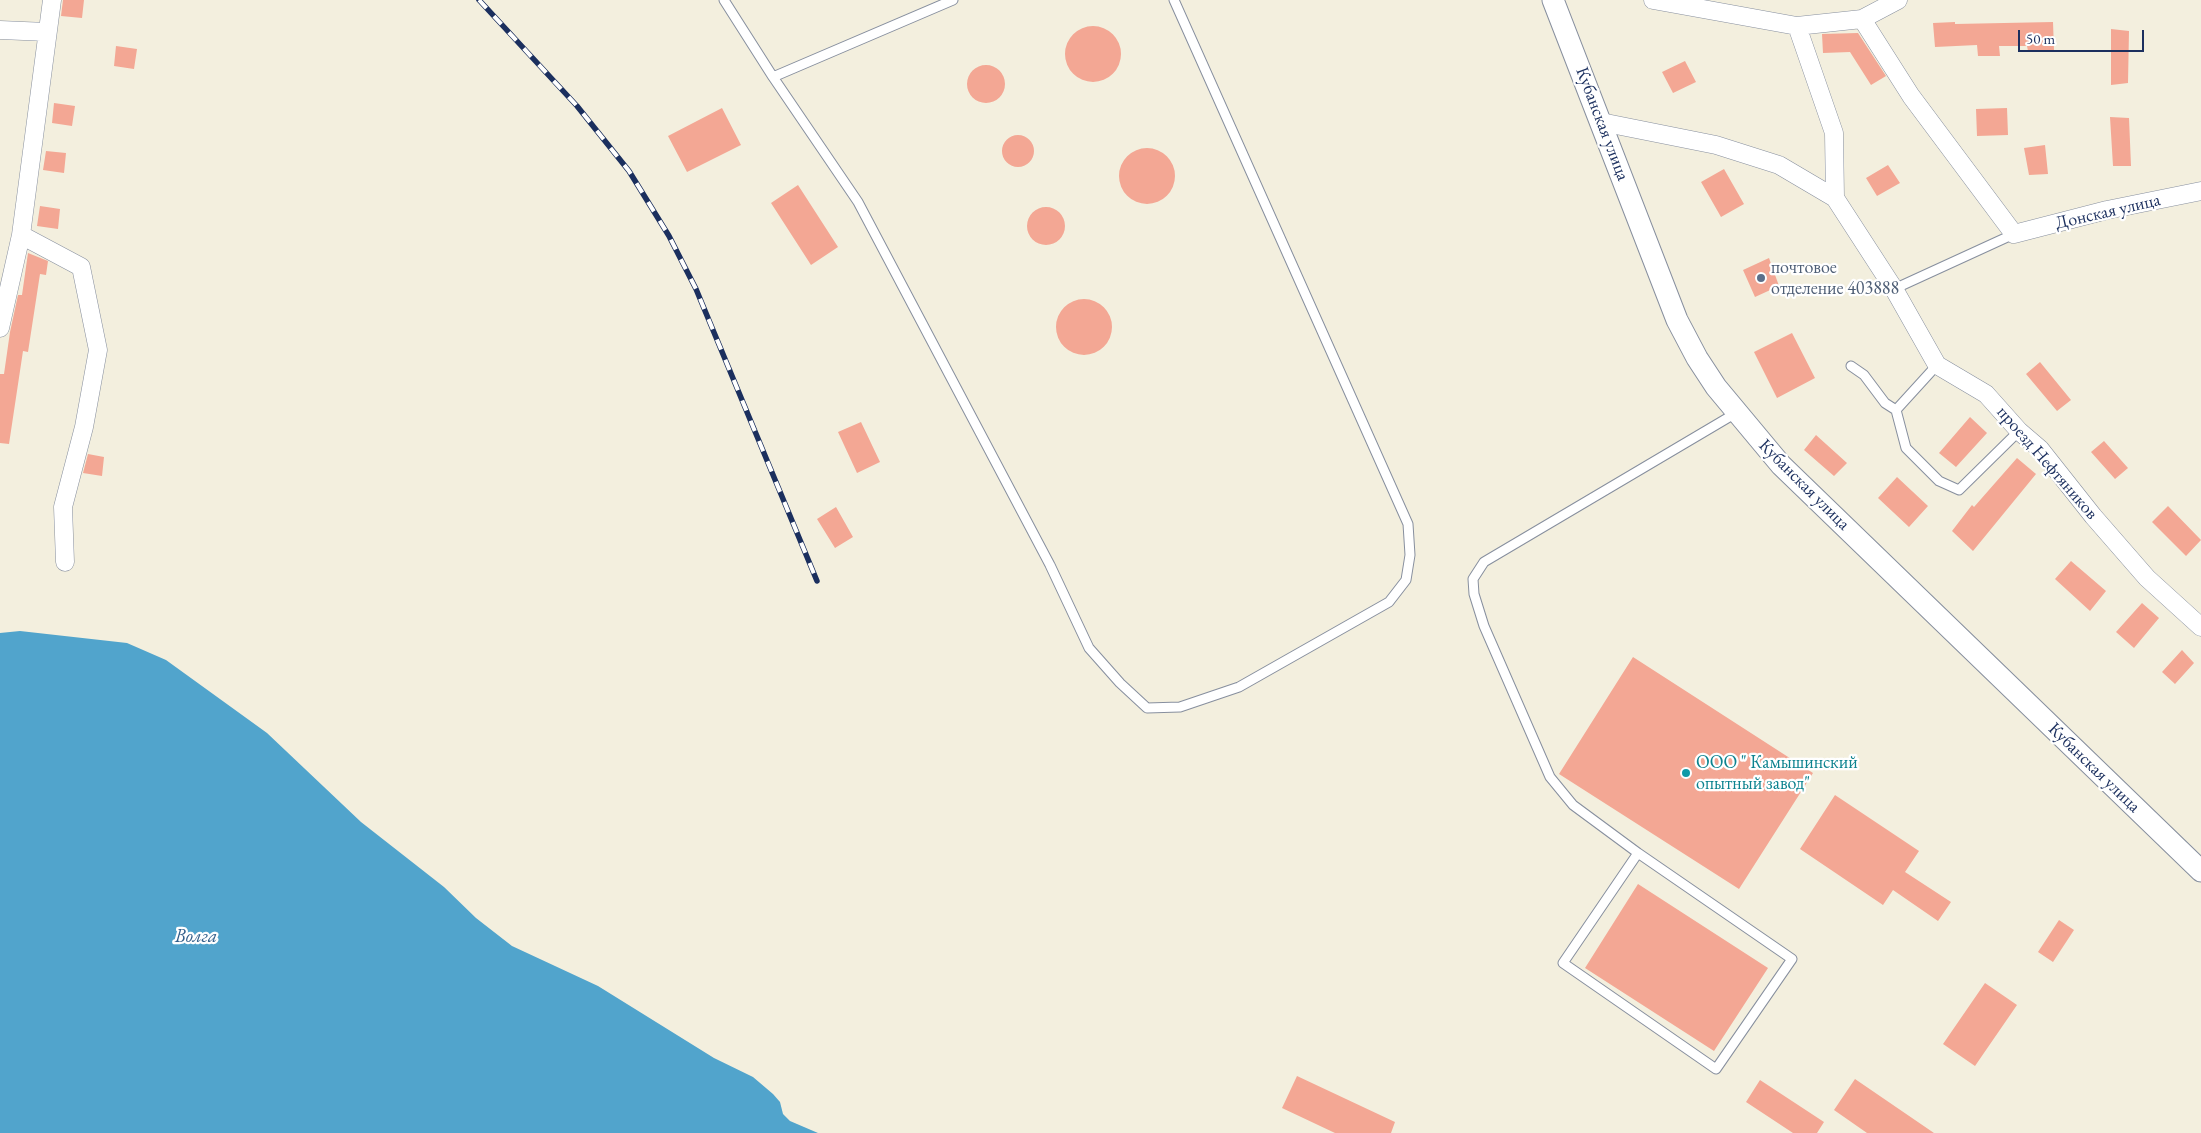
<!DOCTYPE html>
<meta charset="utf-8">
<style>
body{margin:0}
#map{position:relative;width:2201px;height:1133px;overflow:hidden;background:#f3efde;font-family:"EB Garamond",serif}
canvas{display:block}
.scale{position:absolute;left:2018px;top:30px;width:126px;height:22px;box-sizing:border-box;border:2px solid #1b2f5e;border-top:0;padding-left:6px;font-size:15px;line-height:18px;white-space:nowrap;color:#1b2f5e;-webkit-text-stroke:4px #fff;paint-order:stroke}
</style>
<div id="map">
<canvas width="2201" height="1133"></canvas>
<div class="scale">50 m</div>
</div>
<script>
const g = document.querySelector('canvas').getContext('2d');
g.lineJoin = 'round';
function fill(path, color) {
  g.fillStyle = color;
  g.fill(path, 'evenodd');
}
function poly(rows) {
  const path = new Path2D();
  for (const r of rows) {
    if (r.length === 3) {
      path.moveTo(r[0] + r[2], r[1]);
      path.arc(r[0], r[1], r[2], 0, 2 * Math.PI);
      continue;
    }
    path.moveTo(r[0], r[1]);
    for (let i = 2; i < r.length; i += 2) path.lineTo(r[i], r[i + 1]);
  }
  return path;
}
function stroke(path, color, width, dash) {
  g.strokeStyle = color;
  g.lineWidth = width;
  g.lineCap = dash ? 'butt' : 'round';
  g.setLineDash(dash || []);
  g.stroke(path);
}
function write(font, color, halo, rows, align = 'center') {
  g.font = font + ' "EB Garamond",serif';
  g.lineWidth = 4.5;
  g.setLineDash([]);
  g.textBaseline = 'middle';
  g.strokeStyle = halo;
  g.fillStyle = color;
  for (const [text, x, y, turn = 0] of rows) {
    g.save();
    g.translate(x, y);
    g.rotate((+turn || 0) * Math.PI / 180);
    g.textAlign = isNaN(turn) ? turn : align;
    if (halo) g.strokeText(text, 0, 0);
    g.fillText(text, 0, 0);
    g.restore();
  }
}
fill(poly([
 [20,631,127,643,166,660,267,733,361,822,444,887,476,918,512,946,598,986,714,1058,753,1077,773,1094,780,1102,783,1114,790,1121,818,1133,0,1133,0,633]
]), '#51a4cc');
fill(poly([
 [63,0,84,0,82,18,61,16],
 [1955,22,1955,24,2053,22,2054,50,2028,51,2027,46,1999,46,2000,56,1978,56,1977,45,1935,47,1933,23],
 [1093,54,28],
 [2111,29,2129,31,2128,83,2111,85],
 [1858,33,1886,76,1871,85,1850,52,1823,53,1822,34],
 [116,46,137,49,134,69,114,66],
 [1685,61,1696,82,1673,93,1662,72],
 [986,84,19],
 [54,103,75,106,72,126,52,123],
 [722,108,741,145,687,172,668,136],
 [2007,108,2008,135,1977,136,1976,109],
 [2110,117,2129,118,2131,166,2113,166],
 [1018,151,16],
 [2045,145,2048,174,2029,175,2024,148],
 [1147,176,28],
 [46,151,66,153,64,173,43,170],
 [1888,165,1900,183,1877,196,1866,178],
 [1724,169,1744,204,1721,217,1701,182],
 [798,185,838,247,811,265,771,203],
 [40,206,60,209,58,229,37,226],
 [1046,226,19],
 [28,253,48,261,46,275,40,274,28,352,23,351,9,444,0,443,0,374,4,374,10,332,18,295,22,295],
 [1769,258,1779,286,1755,297,1743,270],
 [1084,327,28],
 [1792,333,1815,378,1777,398,1754,352],
 [2040,362,2071,400,2057,411,2026,374],
 [1970,417,1987,433,1956,467,1939,453],
 [861,422,880,462,857,473,838,432],
 [1816,435,1847,463,1834,476,1804,450],
 [2104,441,2128,468,2115,479,2091,452],
 [88,454,104,457,102,476,83,473],
 [2017,458,2036,474,1973,551,1952,531,1972,505,1974,507],
 [1897,477,1928,506,1909,527,1878,498],
 [2168,506,2201,540,2186,556,2152,522],
 [836,507,853,537,835,548,817,519],
 [2071,561,2106,591,2090,611,2055,579],
 [2142,603,2159,618,2134,648,2116,632],
 [2182,650,2194,663,2175,684,2162,672],
 [1633,657,1813,773,1739,889,1559,774],
 [1835,795,1919,851,1905,872,1951,902,1938,921,1893,890,1883,905,1800,849],
 [1638,884,1768,968,1714,1051,1585,968],
 [2059,920,2074,930,2053,962,2038,952],
 [1985,983,2017,1005,1975,1066,1943,1044],
 [1297,1076,1395,1122,1391,1133,1335,1133,1282,1108],
 [1855,1079,1934,1133,1867,1133,1834,1110],
 [1760,1080,1824,1122,1817,1133,1793,1133,1746,1102]
]), '#f3a794');
const service = poly([
 [724,0,773,77,953,0],
 [773,77,858,202,1050,565,1089,648,1120,683,1147,708,1180,707,1239,687,1389,602,1406,580,1410,555,1408,524,1174,0],
 [1894,289,2014,234],
 [1851,366,1864,375,1885,403,1896,410,1906,448,1939,481,1959,490,2019,431],
 [1896,410,1937,365],
 [1638,853,1563,963,1716,1069,1792,959,1638,853,1573,805,1550,777,1484,626,1474,594,1473,579,1484,562,1736,413]
]);
const minor = poly([
 [1653,0,1797,26,1862,19,1898,0],
 [1862,19,1911,96,2014,234,2107,210,2201,191],
 [1797,26,1834,133,1835,198],
 [0,30,47,32],
 [1601,122,1716,145,1779,165,1835,198,1894,289,1937,365,1986,394,2019,431,2040,449,2093,516,2147,578,2201,627],
 [21,235,81,267,98,350,84,427,63,507,65,562],
 [0,328,21,235,52,0]
]);
const tertiary = poly([
 [1553,0,1677,320,1697,358,1716,387,1781,465,2201,871]
]);
stroke(service, '#878f9e', 11);
stroke(minor, '#878f9e', 19);
stroke(tertiary, '#878f9e', 23);
stroke(service, '#fff', 9);
stroke(minor, '#fff', 18);
stroke(tertiary, '#fff', 21);
const rail = poly([
 [479,0,577,106,629,171,669,236,696,289,817,581]
]);
stroke(rail, '#1b2f5e', 5.5);
stroke(rail, '#fff', 4, [11]);
for (const [x, y, r, color] of [
 [1761,278,5,"#5c6f8a"],
 [1686,773,5,"#0f9aa8"]
]) {
  const dot = new Path2D();
  dot.arc(x, y, r, 0, 2 * Math.PI);
  g.fillStyle = color;
  g.fill(dot);
  stroke(dot, '#fff', 2);
}
write('18px', '#1b2f5e', '#fff', [
 ["Кубанская улица",1602,124,69],
 ["Донская улица",2108,212,-13],
 ["проезд Нефтяников",2047,463,49],
 ["Кубанская улица",1804,485,45],
 ["Кубанская улица",2094,768,44]
]);
write('18px', '#4e5e75', '#fff', [
 ["почтовое",1771,268],
 ["отделение 403888",1771,289]
], 'left');
write('18px', '#0d838f', '#fff', [
 ["ООО \" Камышинский",1696,763],
 ["опытный завод\"",1696,784]
], 'left');
write('italic 19px', '#315e8a', '#fff', [
 ["Волга",196,937]
]);
</script>
